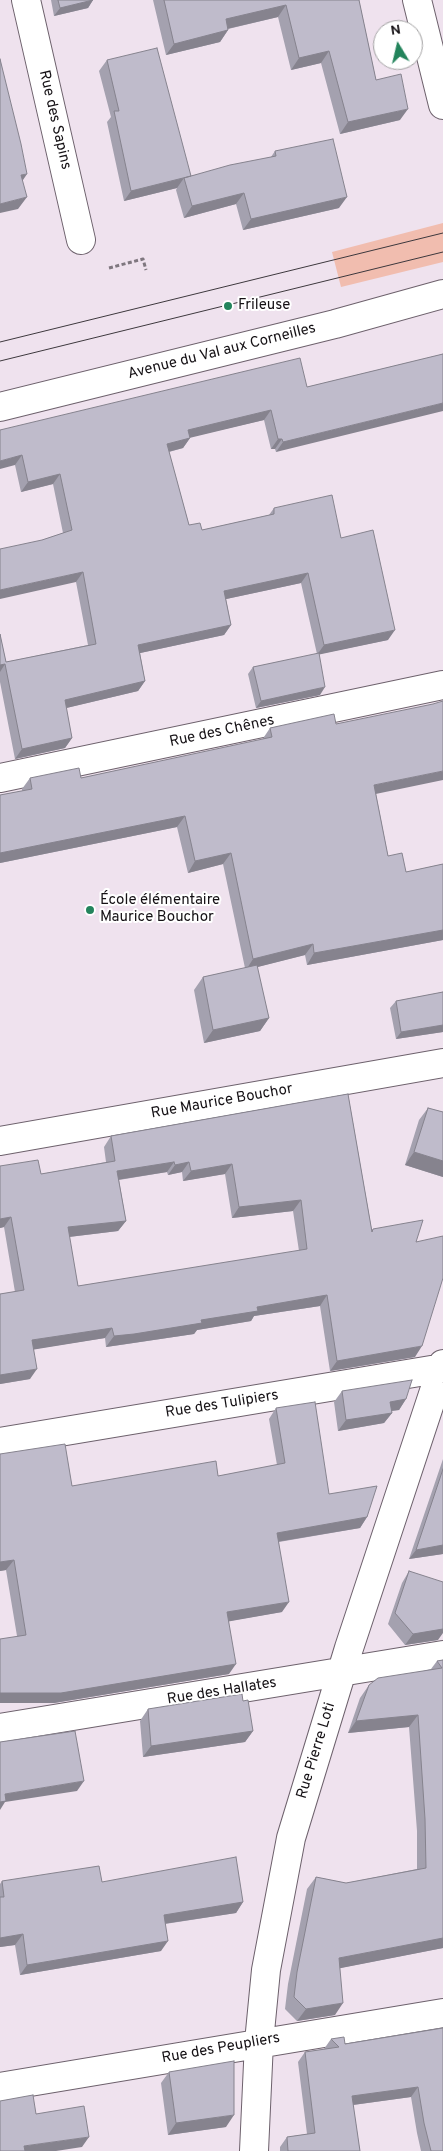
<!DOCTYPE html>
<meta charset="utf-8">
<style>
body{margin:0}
#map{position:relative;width:443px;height:2151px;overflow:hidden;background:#efe2ee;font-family:Overpass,sans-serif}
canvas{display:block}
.north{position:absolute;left:373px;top:20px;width:50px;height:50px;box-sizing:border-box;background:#fff;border:1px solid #a1a0a1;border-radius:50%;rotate:351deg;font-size:14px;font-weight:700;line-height:20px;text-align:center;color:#151115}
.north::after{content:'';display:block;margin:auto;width:18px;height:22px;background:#23845c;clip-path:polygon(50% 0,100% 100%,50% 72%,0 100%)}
</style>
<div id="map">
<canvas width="443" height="2151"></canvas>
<div class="north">N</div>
</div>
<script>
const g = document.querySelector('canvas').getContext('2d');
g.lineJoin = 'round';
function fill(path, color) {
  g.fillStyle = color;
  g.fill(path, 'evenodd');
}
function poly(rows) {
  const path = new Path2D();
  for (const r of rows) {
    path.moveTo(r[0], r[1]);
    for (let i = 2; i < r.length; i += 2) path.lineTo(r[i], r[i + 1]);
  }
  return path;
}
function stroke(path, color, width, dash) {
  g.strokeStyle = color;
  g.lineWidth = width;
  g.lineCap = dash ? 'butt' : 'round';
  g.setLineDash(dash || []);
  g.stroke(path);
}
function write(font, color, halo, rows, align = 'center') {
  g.font = font + ' Overpass,sans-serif';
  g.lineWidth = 4;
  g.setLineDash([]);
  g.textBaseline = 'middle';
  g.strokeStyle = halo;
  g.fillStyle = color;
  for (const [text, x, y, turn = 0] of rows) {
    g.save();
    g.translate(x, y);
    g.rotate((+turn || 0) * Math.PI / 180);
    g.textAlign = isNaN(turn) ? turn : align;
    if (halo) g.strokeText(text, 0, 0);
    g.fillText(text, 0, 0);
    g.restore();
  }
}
fill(poly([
 [443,223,443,262,341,287,332,252]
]), '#f1bdaf');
const minor = poly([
 [26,0,81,240],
 [417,0,443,105],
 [0,778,443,685],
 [0,1141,443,1063],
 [0,1442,443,1368],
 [0,1728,443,1655],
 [0,2087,443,2013],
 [254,2151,259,2042,266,1970,291,1838,349,1648,443,1364]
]);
const tertiary = poly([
 [0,407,335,324,443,294]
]);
stroke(minor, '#6d616c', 30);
stroke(tertiary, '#6d616c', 30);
stroke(poly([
 [109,268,143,259,146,270]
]), '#7f777f', 3, [4, 2.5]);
stroke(minor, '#fff', 28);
stroke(tertiary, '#fff', 28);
stroke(poly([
 [0,342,443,233],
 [0,361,443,252]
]), '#3d383d', 1);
fill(poly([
 [51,0,93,0,88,8,54,16],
 [153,0,359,0,376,80,400,120,340,134,321,63,291,70,278,17,228,29,228,30,220,42,166,55],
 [107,60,191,176,271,157,275,151,339,208,243,230,236,204,184,218,176,190,177,188,124,201,107,122,111,117,99,71],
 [443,354,276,452,275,449,271,449,264,420,190,437,190,438,183,448,169,452,189,525,202,530,269,515,274,508,341,538,388,640,319,654,320,695,256,708,248,674,253,667,317,654,301,583,226,599,231,625,224,635,140,653,145,681,138,691,66,708,72,738,65,748,15,759,0,682,0,634,6,662,88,645,76,582,42,540,63,533,53,484,21,492,15,465,0,430,307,387],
 [336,724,376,794,388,856,406,872,443,864,443,940,307,965,305,955,257,967,269,1018,260,1031,204,1043,194,990,203,977,245,968,223,864,188,873,177,827,0,863,0,795,22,791,22,789,30,778,81,778,262,740,270,728],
 [443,992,443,1032,396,1039,390,1008,396,1001],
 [348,1094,372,1231,373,1229,416,1242,415,1357,330,1371,320,1306,254,1316,251,1321,197,1330,194,1334,127,1344,106,1347,105,1338,34,1349,30,1379,0,1384,0,1294,15,1292,4,1227,0,1228,0,1166,41,1174,106,1162,104,1147,111,1136],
 [167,1172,168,1175,182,1172,183,1181,225,1174,232,1218,293,1211,299,1251,78,1286,69,1237,118,1231,126,1221,119,1180],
 [428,1108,443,1112,443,1177,405,1165,419,1120],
 [342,1391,406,1399,399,1410,391,1411,392,1413,384,1423,338,1431,334,1402],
 [276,1408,329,1494,367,1517,360,1528,279,1542,282,1612,229,1621,229,1674,54,1703,0,1703,17,1636,6,1570,0,1571,0,1454,72,1486,218,1476,277,1465,269,1419],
 [443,1459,443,1554,409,1559],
 [409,1571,438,1640,405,1645,388,1624,402,1583],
 [443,1660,443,1948,340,1968,335,2015,297,2021,285,2009,288,1984,307,1889,316,1877,346,1883,417,1869,417,1831,409,1727,348,1733,360,1698,369,1685,431,1669,437,1661],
 [243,1701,253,1731,245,1742,143,1757,140,1721,148,1709],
 [2,1881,102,1882,243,1902,236,1913,165,1924,161,1951,20,1975,15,1945,0,1947,0,1884],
 [443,2028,443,2151,421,2151,417,2133,411,2097,353,2105,360,2151,280,2151,280,2147,287,2137,307,2134,298,2062,305,2052,324,2049,331,2039,345,2044],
 [169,2072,226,2127,168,2135,161,2083]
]), '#a4a1af');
fill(poly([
 [93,0,88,8,54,16,60,8],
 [286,5,278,17,218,31,226,19],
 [228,30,220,42,166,55,174,44],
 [329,51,321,63,291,70,299,58],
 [408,109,400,120,340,134,348,122],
 [27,174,19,186,21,175],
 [184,178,177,188,124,201,131,191],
 [244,193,236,204,184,218,192,206],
 [27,197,18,209,0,213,0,204],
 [347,197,339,208,243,230,251,219],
 [443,403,443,411,276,452,283,442],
 [271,410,264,420,181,440,188,430],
 [190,438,183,448,160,454,167,444],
 [278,439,282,439,275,449,271,449],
 [22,455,15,465,0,469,0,461],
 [60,474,53,484,21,492,28,482],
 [83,572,76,582,0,599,0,590],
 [308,573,301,583,217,601,224,591],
 [231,625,224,635,131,655,138,645],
 [395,630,388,640,317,655,324,645],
 [5,664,0,672,0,665],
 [145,681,138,691,58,710,65,700],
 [325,687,320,695,256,708,261,701],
 [72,738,65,748,15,759,22,749],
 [443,771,443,780,366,796,374,785],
 [185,816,177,827,0,863,0,853],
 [231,853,223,864,188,873,195,861],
 [443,930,443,940,307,965,314,953],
 [313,944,305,955,246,970,253,959],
 [269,1018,260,1031,204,1043,213,1030],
 [443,1025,443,1032,396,1039,401,1032],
 [414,1152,443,1161,443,1177,405,1165],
 [174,1162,167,1172,110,1181,117,1171],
 [189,1162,182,1172,168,1175,175,1165],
 [232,1164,225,1174,183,1181,191,1171],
 [301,1200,293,1211,232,1218,239,1207],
 [11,1217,4,1227,0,1228,0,1219],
 [126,1221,118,1231,60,1238,68,1227],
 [327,1295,320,1306,254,1316,251,1321,197,1330,194,1334,106,1347,114,1336,201,1320,257,1307],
 [112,1328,105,1338,25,1351,32,1340],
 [422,1346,415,1357,330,1371,337,1361],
 [37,1369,30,1379,0,1384,0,1375],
 [406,1399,399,1410,382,1412,390,1402],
 [392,1413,384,1423,338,1431,346,1420],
 [367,1517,360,1528,270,1543,277,1533],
 [443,1545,443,1554,409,1559,416,1550],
 [14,1560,6,1570,0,1571,0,1562],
 [289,1602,282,1612,220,1623,227,1612],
 [443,1621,443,1633,438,1640,405,1645,413,1634],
 [236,1664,229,1674,54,1703,0,1703,0,1693],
 [418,1715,409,1727,348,1733,356,1721],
 [253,1731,245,1742,143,1757,151,1746],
 [84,1781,77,1791,5,1802,0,1810,0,1801,5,1794],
 [243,1902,236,1913,156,1925,164,1915],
 [23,1934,15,1945,0,1947,0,1938],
 [443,1938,443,1948,331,1970,339,1958],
 [168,1941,161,1951,20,1975,27,1965],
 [343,2003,335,2015,297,2021,306,2009],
 [418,2087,411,2097,345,2106,352,2096],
 [234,2115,226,2127,168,2135,176,2123],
 [89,2137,82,2147,56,2151,21,2151,24,2146]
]), '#86838e');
const building = poly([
 [58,0,93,0,60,8,58,0],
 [164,0,359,0,376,80,401,74,408,109,348,122,329,51,299,58,286,5,226,19,228,30,174,44,164,0],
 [157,48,191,176,131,191,114,111,119,111,107,60,157,48],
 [0,59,21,144,27,174,21,175,27,197,0,204,0,59],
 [333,139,347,197,251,219,244,193,192,206,184,178,230,165,276,156,275,151,333,139],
 [443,354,443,403,283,442,282,439,278,439,271,410,188,430,190,438,167,444,189,525,200,523,202,530,274,514,274,508,332,495,341,538,373,530,395,630,324,645,308,573,224,591,231,625,138,645,145,681,65,700,72,738,22,749,5,664,0,665,0,634,6,662,96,644,83,572,0,590,0,549,42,540,72,530,60,474,28,482,22,455,0,461,0,430,300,358,307,387,443,354],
 [319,653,325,687,261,701,253,667,319,653],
 [443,701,443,771,374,785,388,856,402,853,406,872,443,864,443,930,314,953,313,944,253,959,231,853,195,861,185,816,0,853,0,795,32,789,30,778,79,768,81,778,272,737,270,728,334,714,336,724,433,704,443,701],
 [257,965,269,1018,213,1030,203,977,257,965],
 [443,992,443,1025,401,1032,396,1001,443,992],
 [348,1094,372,1232,373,1229,423,1220,416,1242,443,1236,443,1278,422,1346,337,1361,327,1295,257,1307,258,1311,201,1320,202,1323,134,1334,114,1336,112,1328,32,1340,37,1369,0,1375,0,1294,24,1290,11,1217,0,1219,0,1166,38,1160,41,1174,115,1161,111,1136,348,1094],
 [174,1162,175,1165,189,1162,191,1171,232,1164,239,1207,301,1200,307,1249,78,1286,68,1227,126,1221,117,1171,174,1162],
 [428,1108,443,1112,443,1161,414,1152,428,1108],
 [412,1380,406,1399,390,1402,392,1413,346,1420,342,1391,412,1380],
 [315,1402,329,1494,377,1486,367,1517,277,1533,289,1602,227,1612,236,1664,61,1693,0,1693,0,1639,26,1635,14,1560,0,1562,0,1454,65,1444,72,1486,216,1461,218,1476,285,1463,276,1408,315,1402],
 [443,1469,443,1545,416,1550,443,1469],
 [409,1571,443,1582,443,1629,413,1634,395,1613,409,1571],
 [443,1660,443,1938,339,1958,343,2003,306,2009,294,1997,297,1972,316,1877,346,1883,426,1868,425,1819,418,1715,356,1721,369,1685,378,1678,442,1668,437,1661,443,1660],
 [242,1694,243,1701,248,1700,253,1731,151,1746,148,1709,242,1694],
 [75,1731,84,1781,5,1794,6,1801,0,1802,0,1742,75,1731],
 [236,1857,243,1902,164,1915,168,1941,27,1965,23,1934,0,1938,0,1897,4,1897,2,1881,99,1866,102,1882,236,1857],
 [443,2028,443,2151,431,2151,424,2123,418,2087,352,2096,360,2151,288,2151,287,2137,315,2133,305,2052,339,2047,331,2039,344,2037,345,2044,443,2028],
 [234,2061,234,2115,176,2123,169,2072,234,2061],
 [33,2095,36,2114,84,2106,89,2137,24,2146,25,2151,0,2151,0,2101,33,2095]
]);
fill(building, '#bfbbcb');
stroke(building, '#86838e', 1);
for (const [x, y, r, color] of [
 [228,306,5,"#23845c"],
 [90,910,5,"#23845c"]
]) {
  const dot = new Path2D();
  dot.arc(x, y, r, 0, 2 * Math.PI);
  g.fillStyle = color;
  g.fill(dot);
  stroke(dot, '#fff', 2);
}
write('15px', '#151115', '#fff', [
 ["Rue des Sapins",54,120,77],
 ["Avenue du Val aux Corneilles",222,352,-14],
 ["Rue des Chênes",222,732,-12],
 ["Rue Maurice Bouchor",222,1102,-10],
 ["Rue des Tulipiers",222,1405,-9],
 ["Rue des Hallates",222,1692,-9],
 ["Rue Pierre Loti",317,1751,-73],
 ["Rue des Peupliers",221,2049,-10]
]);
write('15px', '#151115', '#fff', [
 ["Frileuse",238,306],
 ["École élémentaire",100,901],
 ["Maurice Bouchor",100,918]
], 'left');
</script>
